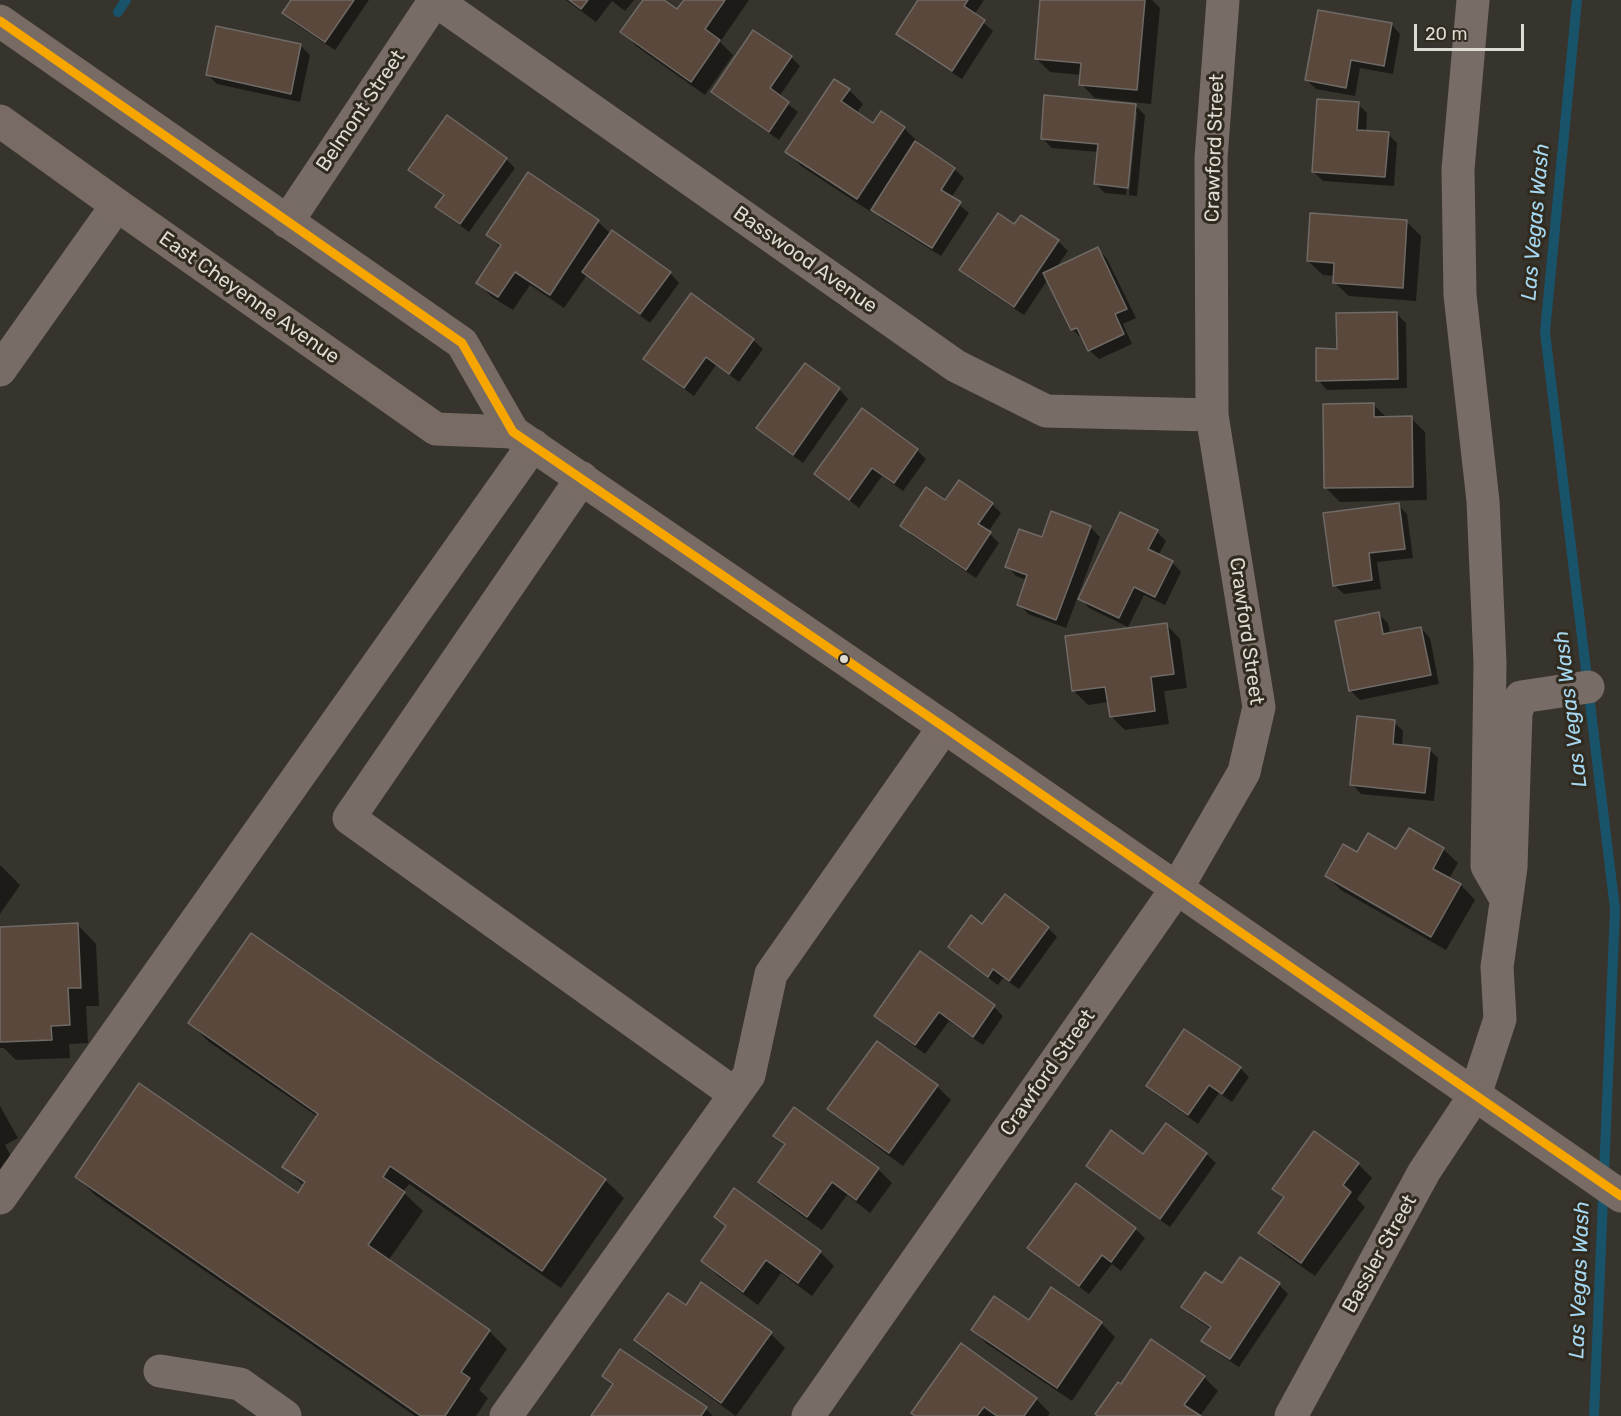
<!DOCTYPE html>
<style>
body{margin:0}
#map{position:relative;width:1621px;height:1416px;overflow:hidden;background:#37342d;font-family:Rubik,sans-serif}
canvas{display:block}
.scale{position:absolute;left:1414px;top:24px;width:110px;height:27px;box-sizing:border-box;border:3px solid #dedbd3;border-top:0;padding-left:8px;font-size:18px;line-height:21px;white-space:nowrap;color:#dedbd3;-webkit-text-stroke:4px #302a1f;paint-order:stroke}
</style>
<div id="map">
<canvas width="1621" height="1416"></canvas>
<div class="scale">20 m</div>
</div>
<script>
const g = document.querySelector('canvas').getContext('2d');
g.lineJoin = 'round';
function fill(path, color) {
  g.fillStyle = color;
  g.fill(path, 'evenodd');
}
function poly(rows) {
  const path = new Path2D();
  for (const r of rows) {
    path.moveTo(r[0], r[1]);
    for (let i = 2; i < r.length; i += 2) path.lineTo(r[i], r[i + 1]);
  }
  return path;
}
function stroke(path, color, width, dash) {
  g.strokeStyle = color;
  g.lineWidth = width;
  g.lineCap = dash ? 'butt' : 'round';
  g.setLineDash(dash || []);
  g.stroke(path);
}
function write(font, color, halo, rows, align = 'center') {
  g.font = font + ' Rubik,sans-serif';
  g.lineWidth = 6;
  g.setLineDash([]);
  g.textBaseline = 'middle';
  g.strokeStyle = halo;
  g.fillStyle = color;
  for (const [text, x, y, turn = 0] of rows) {
    g.save();
    g.translate(x, y);
    g.rotate((+turn || 0) * Math.PI / 180);
    g.textAlign = isNaN(turn) ? turn : align;
    if (halo) g.strokeText(text, 0, 0);
    g.fillText(text, 0, 0);
    g.restore();
  }
}
fill(poly([
 [293,0,369,0,335,50,293,22,284,13],
 [566,0,634,0,625,11,612,1,596,22],
 [645,0,662,0,678,11,686,0,749,0,720,42,733,55,705,95,636,46,622,31],
 [920,0,984,0,974,15,993,31,962,79,907,43,898,33],
 [1042,0,1152,0,1160,8,1151,104,1095,98,1081,84,1081,75,1050,72,1036,58],
 [1391,24,1400,34,1393,74,1360,68,1355,96,1316,89,1307,80],
 [217,28,301,46,310,55,300,102,217,84,207,74],
 [791,57,800,66,779,97,798,112,779,140,723,101,713,91],
 [849,90,863,104,856,114,873,125,904,128,918,142,917,144,954,169,964,178,951,198,969,213,941,256,882,219,873,209,871,212,801,166,787,151],
 [1134,104,1145,115,1137,196,1105,193,1096,184,1099,152,1052,148,1042,138],
 [1134,112,1137,112,1129,195,1126,195],
 [1358,104,1367,113,1366,132,1388,134,1397,143,1394,186,1323,181,1313,171],
 [506,159,515,168,469,232,447,216,437,207,444,197,410,170],
 [528,174,598,222,611,234,670,273,679,283,650,323,587,275,564,308,530,285,513,310,492,297,478,283,501,248,488,235],
 [1021,217,1058,241,1068,251,1055,269,1098,249,1107,259,1136,318,1123,324,1132,344,1099,359,1089,350,1083,338,1082,339,1072,329,1048,279,1024,315,970,279,961,269,1015,226],
 [1407,222,1421,236,1416,301,1349,296,1334,282,1335,276,1323,275,1308,261],
 [1396,313,1406,323,1407,388,1327,390,1318,380,1339,350],
 [753,340,763,349,739,382,716,365,694,396,655,368,645,359],
 [839,389,848,399,803,463,768,438,758,428],
 [1373,404,1387,418,1411,418,1425,432,1427,500,1340,502,1326,488],
 [917,450,926,459,903,491,882,476,859,508,816,474],
 [946,502,992,504,1001,513,988,532,999,543,976,578,911,535,902,526],
 [1398,505,1407,514,1413,558,1377,562,1381,589,1344,594,1334,585],
 [1090,527,1100,537,1066,628,1028,614,1019,604,1027,580,1016,576,1007,566,1043,539],
 [1157,532,1166,541,1158,556,1172,562,1181,572,1165,605,1144,595,1128,627,1089,608,1080,598],
 [1378,614,1388,623,1390,634,1421,628,1430,638,1439,684,1360,700,1351,691],
 [1166,624,1180,639,1187,688,1164,691,1169,724,1125,730,1111,716,1109,702,1088,705,1073,690],
 [1394,722,1403,731,1402,746,1429,749,1438,758,1434,801,1361,794,1352,784],
 [1443,849,1458,863,1449,879,1461,885,1475,900,1446,950,1341,890,1327,876,1358,854],
 [0,865,20,885,0,914],
 [78,925,96,944,99,1006,86,1006,88,1043,69,1044,70,1058,16,1060,4,1048,0,1048,0,928],
 [983,926,1048,928,1057,937,1019,989,1003,978,998,985,959,956,950,947],
 [920,953,994,1007,1003,1016,983,1045,949,1021,925,1054,885,1025,876,1015],
 [190,1023,605,1180,624,1198,561,1288,409,1184,403,1192,423,1211,388,1261,489,1331,507,1349,479,1390,488,1398,476,1416,415,1416,95,1195,77,1177,298,1195,304,1186,284,1167,318,1117,209,1042],
 [877,1043,937,1086,951,1100,903,1166,843,1122,829,1108],
 [1240,1068,1249,1077,1232,1102,1219,1093,1198,1124,1157,1095,1147,1086],
 [0,1106,18,1138,5,1145,18,1169,0,1179],
 [775,1136,878,1169,892,1183,870,1213,847,1195,822,1230,774,1196,760,1182,785,1146],
 [1206,1154,1216,1163,1170,1227,1097,1175,1088,1165],
 [1358,1164,1372,1178,1357,1199,1365,1207,1315,1276,1274,1247,1260,1233,1284,1199,1274,1189],
 [716,1217,820,1252,834,1266,812,1296,781,1273,758,1305,717,1275,703,1261,727,1228],
 [1135,1229,1145,1238,1121,1271,1112,1264,1089,1294,1039,1257,1029,1248],
 [1223,1285,1279,1285,1288,1294,1239,1367,1213,1350,1203,1341,1211,1329,1192,1316,1183,1307],
 [686,1307,771,1334,785,1348,736,1416,650,1354,636,1340],
 [1101,1323,1115,1337,1072,1401,987,1344,973,1330],
 [962,1346,1036,1399,1050,1413,1048,1416,916,1416],
 [620,1351,706,1409,713,1416,593,1416,613,1386,603,1376],
 [1204,1377,1218,1391,1200,1416,1099,1416,1121,1386]
]), '#0007');
stroke(poly([
 [1577,0,1545,332,1615,909,1594,1416],
 [118,12,126,0]
]), '#19536a', 10);
const building = poly([
 [291,0,354,0,325,42,282,13,291,0],
 [569,0,588,0,581,9,569,0],
 [643,0,664,0,677,9,684,0,725,0,705,29,720,40,691,82,620,32,643,0],
 [918,0,968,0,964,6,985,20,952,71,896,34,918,0],
 [1040,0,1145,0,1137,90,1079,85,1081,63,1035,59,1040,0],
 [1318,10,1392,23,1384,66,1351,60,1346,88,1305,80,1318,10],
 [216,26,301,44,291,94,206,75,216,26],
 [753,30,792,56,770,88,789,102,769,132,711,92,753,30],
 [834,79,850,89,841,101,873,123,881,111,905,127,857,199,785,152,834,79],
 [1044,95,1136,104,1128,188,1094,184,1098,144,1041,139,1044,95],
 [1317,99,1359,102,1357,130,1389,132,1385,177,1312,172,1317,99],
 [447,115,507,158,460,224,435,207,444,195,408,170,447,115],
 [915,141,955,168,941,190,961,202,932,248,871,210,915,141],
 [528,172,599,220,550,295,515,272,498,297,476,283,501,245,486,235,528,172],
 [998,213,1014,224,1021,215,1059,240,1014,307,959,270,998,213],
 [1310,213,1407,220,1403,288,1333,283,1334,263,1307,261,1310,213],
 [612,230,671,272,640,314,582,272,612,230],
 [1098,247,1127,309,1115,314,1124,334,1088,351,1077,328,1071,330,1043,273,1098,247],
 [691,293,754,339,729,374,706,357,684,388,643,359,691,293],
 [1397,312,1398,379,1316,381,1316,348,1337,349,1336,313,1397,312],
 [805,363,840,388,793,455,756,428,805,363],
 [1374,403,1374,417,1412,416,1413,487,1324,488,1323,404,1374,403],
 [862,408,918,449,894,483,872,468,849,500,814,474,862,408],
 [959,480,993,503,978,524,991,532,966,570,900,526,926,487,945,500,959,480],
 [1399,503,1405,549,1369,553,1372,580,1333,586,1323,513,1399,503],
 [1051,511,1091,526,1056,620,1017,605,1027,575,1005,567,1019,529,1042,537,1051,511],
 [1120,512,1158,530,1148,549,1173,561,1155,597,1134,587,1119,618,1078,599,1120,512],
 [1379,612,1383,634,1421,627,1431,675,1349,691,1335,621,1379,612],
 [1167,623,1174,674,1151,677,1155,711,1110,717,1105,687,1072,691,1065,636,1167,623],
 [1357,716,1395,720,1393,744,1430,748,1425,793,1350,785,1357,716],
 [1409,828,1444,848,1433,869,1461,884,1431,937,1325,876,1343,844,1357,852,1368,833,1396,849,1409,828],
 [1005,894,1049,927,1009,981,993,969,988,977,948,947,971,915,982,924,1005,894],
 [78,923,81,988,68,988,70,1025,51,1026,52,1040,0,1042,0,927,78,923],
 [251,933,606,1179,542,1271,390,1166,383,1177,405,1192,368,1245,490,1330,461,1372,470,1378,445,1416,421,1416,75,1177,139,1083,298,1193,305,1182,282,1167,318,1114,188,1023,251,933],
 [920,951,995,1005,973,1037,939,1012,915,1045,874,1016,920,951],
 [1184,1029,1241,1067,1222,1094,1209,1085,1188,1115,1146,1086,1184,1029],
 [877,1041,938,1085,889,1153,827,1109,877,1041],
 [794,1107,879,1168,856,1200,832,1182,807,1217,758,1182,785,1144,773,1136,794,1107],
 [1166,1123,1207,1153,1160,1219,1086,1166,1111,1130,1143,1154,1166,1123],
 [1314,1131,1359,1163,1343,1185,1351,1192,1301,1263,1258,1233,1284,1197,1272,1189,1314,1131],
 [1076,1183,1136,1228,1111,1262,1102,1255,1079,1286,1027,1248,1076,1183],
 [734,1188,821,1251,798,1283,766,1260,743,1292,701,1261,726,1226,714,1217,734,1188],
 [1240,1257,1280,1283,1230,1359,1201,1341,1211,1327,1181,1307,1205,1272,1222,1283,1240,1257],
 [701,1282,772,1332,721,1403,634,1340,668,1293,686,1305,701,1282],
 [1051,1287,1102,1322,1057,1388,971,1330,994,1296,1029,1320,1051,1287],
 [1151,1339,1205,1376,1184,1405,1201,1416,1098,1416,1095,1414,1118,1382,1121,1384,1151,1339],
 [961,1343,1037,1398,1024,1416,997,1416,984,1407,977,1416,915,1416,911,1413,961,1343],
 [620,1349,707,1407,701,1416,591,1416,613,1384,602,1376,620,1349]
]);
fill(building, '#59483b');
stroke(building, '#6f6a66', 1.5);
stroke(poly([
 [435,0,956,366,1046,411,1212,415],
 [1473,0,1458,169,1460,295,1483,501,1490,663,1487,866,1506,899],
 [287,222,435,0],
 [0,370,117,205],
 [582,478,349,818,735,1094],
 [0,1198,533,445],
 [160,1371,240,1384,285,1416],
 [506,1416,749,1075,771,974,944,727],
 [808,1416,1177,888,1244,772,1259,707,1212,415,1211,158,1223,0],
 [1291,1416,1424,1172,1475,1095,1500,1019,1497,967,1511,867,1516,713,1521,697,1588,687]
]), '#786c66', 33);
stroke(poly([
 [0,21,462,343,513,432,944,727,1621,1196],
 [0,121,117,205,436,429,513,432]
]), '#786b64', 33);
stroke(poly([
 [0,21,462,343,513,432,944,727,1621,1196]
]), '#f7a600', 9);
for (const [x, y, r, color] of [
 [844,659,5,"#dedbd3"]
]) {
  const dot = new Path2D();
  dot.arc(x, y, r, 0, 2 * Math.PI);
  g.fillStyle = color;
  g.fill(dot);
  stroke(dot, '#302a1f', 2);
}
write('20px', '#dedbd3', '#302a1f', [
 ["Belmont Street",361,111,-56],
 ["Crawford Street",1215,148,-88],
 ["Basswood Avenue",805,260,35],
 ["East Cheyenne Avenue",249,298,35],
 ["Crawford Street",1246,631,82],
 ["Crawford Street",1048,1073,-55],
 ["Bassler Street",1380,1254,-61]
]);
write('italic 21px', '#a6d8f1', '#302a1f', [
 ["Las Vegas Wash",1536,222,-85],
 ["Las Vegas Wash",1571,709,-97],
 ["Las Vegas Wash",1580,1280,-88]
]);
</script>
